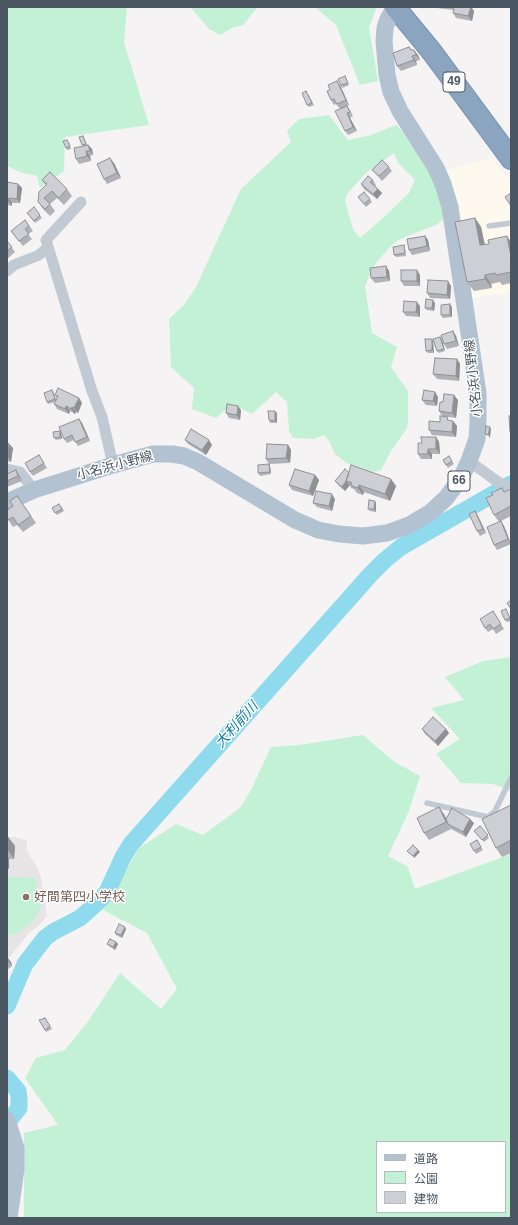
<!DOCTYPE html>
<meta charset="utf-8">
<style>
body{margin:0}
#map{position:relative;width:518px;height:1225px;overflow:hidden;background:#f5f3f3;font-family:Arial,"Noto Sans JP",sans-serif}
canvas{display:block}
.frame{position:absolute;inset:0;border:8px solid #4a5661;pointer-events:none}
.legend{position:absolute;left:376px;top:1141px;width:130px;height:72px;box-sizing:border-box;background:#fff;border:1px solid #b7bbc0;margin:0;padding:5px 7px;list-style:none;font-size:12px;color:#4a5661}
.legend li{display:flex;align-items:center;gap:8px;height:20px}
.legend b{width:20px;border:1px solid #b7bbc0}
</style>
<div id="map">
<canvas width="518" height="1225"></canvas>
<div class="frame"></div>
<ul class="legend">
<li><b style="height:5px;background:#b3c2d1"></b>道路</li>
<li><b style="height:11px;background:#c3f1d5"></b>公園</li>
<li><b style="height:11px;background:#cdcfd5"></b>建物</li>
</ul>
</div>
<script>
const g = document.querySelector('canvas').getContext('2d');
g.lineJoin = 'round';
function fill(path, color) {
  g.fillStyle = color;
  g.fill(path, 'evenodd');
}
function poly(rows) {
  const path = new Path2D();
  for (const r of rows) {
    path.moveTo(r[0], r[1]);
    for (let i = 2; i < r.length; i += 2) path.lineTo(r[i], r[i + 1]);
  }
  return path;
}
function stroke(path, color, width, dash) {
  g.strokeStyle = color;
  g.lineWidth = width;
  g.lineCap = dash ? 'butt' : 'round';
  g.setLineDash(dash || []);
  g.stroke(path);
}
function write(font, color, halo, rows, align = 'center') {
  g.font = font + ' Arial,"Noto Sans JP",sans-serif';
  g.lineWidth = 3;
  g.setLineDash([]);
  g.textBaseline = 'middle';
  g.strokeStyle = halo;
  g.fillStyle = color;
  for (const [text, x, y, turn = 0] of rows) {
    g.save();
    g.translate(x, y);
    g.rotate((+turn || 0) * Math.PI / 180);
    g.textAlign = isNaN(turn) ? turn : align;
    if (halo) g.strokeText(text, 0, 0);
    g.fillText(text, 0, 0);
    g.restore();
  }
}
fill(poly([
 [491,158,511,181,511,293,470,298,445,171]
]), '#fdf9ef');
fill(poly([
 [7,837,15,837,27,841,27,851,38,869,41,878,47,916,37,927,29,933,10,957,7,958]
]), '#e6e4e5');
fill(poly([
 [7,7,127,7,124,42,149,125,65,137,64,171,40,188,37,176,23,173,7,166],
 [190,7,258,7,243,25,232,28,220,35,209,29],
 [315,7,377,7,369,27,378,81,360,85,336,25],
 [329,115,348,140,371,135,396,125,445,171,443,219,438,224,398,240,388,249,373,267,365,286,372,333,397,347,391,367,408,391,408,422,407,428,391,451,381,470,374,472,347,463,335,454,329,441,324,435,314,439,293,438,289,431,287,402,276,392,252,414,232,404,216,418,192,409,194,388,171,367,169,319,184,305,196,287,241,189,291,142,287,131,299,119],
 [394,153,398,163,415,180,409,193,383,218,360,238,353,229,345,201,347,194,365,174],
 [511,657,511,791,493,784,461,783,436,754,460,739,431,708,464,700,445,677,483,661],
 [363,735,393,761,420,776,409,811,388,856,408,867,415,889,511,854,511,1218,24,1218,24,1133,58,1125,25,1078,36,1058,65,1050,87,1023,120,973,161,1009,177,989,147,933,103,910,139,848,176,824,203,835,240,808,252,788,271,747,299,745],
 [377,1142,505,1142,505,1212,377,1212],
 [7,877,35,878,41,908,33,921,16,934,9,935,7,935]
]), '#c3f1d5');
stroke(poly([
 [7,1006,25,964,45,938,53,932,80,918,98,902,107,892,123,857,131,844,370,575,385,560,401,547,511,484],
 [7,1078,18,1091,19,1099,19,1108,7,1123]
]), '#90daee', 17);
const highway = poly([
 [395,7,432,52,511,159]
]);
stroke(highway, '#7690ad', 22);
stroke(poly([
 [489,226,511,223],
 [427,803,488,817,495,811,511,778]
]), '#c1cad2', 5.5);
stroke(poly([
 [81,202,46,240,92,391,102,417,113,465],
 [7,271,14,265,39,255,48,247],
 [469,461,498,482,511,488],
 [7,469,20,472,34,490]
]), '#c1cad2', 11);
stroke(poly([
 [7,502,34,490,113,465,153,454,172,454,184,456,198,462,295,520,318,530,339,534,363,536,387,533,409,525,431,512,446,498,461,478,469,461,477,439,478,422,478,393,450,207,443,184,436,168,400,111,391,92,387,75,384,41,385,28,388,19,395,7],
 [7,1120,16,1148,16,1169,9,1218]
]), '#b3c2d1', 17);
stroke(highway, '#8ba5c1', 20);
fill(poly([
 [437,7,471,7,474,11,472,21,456,18,453,13,453,10,437,8],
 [409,47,412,50,418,55,420,60,416,61,417,65,401,71,397,66],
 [345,76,349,85,342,88,341,85],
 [340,85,349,105,347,106,350,110,353,116,350,118,357,131,348,135,345,131,340,109,336,104,334,105,331,100],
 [308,94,314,105,309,107,307,105],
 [84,138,87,145,88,145,92,149,93,155,90,156,91,161,79,164,76,159,83,146],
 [69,142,71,149,67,150,66,148],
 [114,163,121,178,107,184,104,179],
 [389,167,392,171,382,181,376,174,372,170],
 [42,180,67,189,72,196,64,205,57,198,50,204,55,211,50,216,43,209,38,202,46,185],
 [373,180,376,185,375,186,382,193,377,199,364,189,361,184],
 [7,182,18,184,22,188,20,203,12,203,12,206,7,205],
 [364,192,372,202,366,207,358,197],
 [34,207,42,218,35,223,27,213],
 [475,218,481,227,485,245,511,242,511,283,502,285,500,282,491,284,492,288,474,291,467,282],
 [25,220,33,231,28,234,32,239,23,246,11,231],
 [425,236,428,240,430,251,412,255,409,250],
 [7,241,15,252,7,259],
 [404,245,405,248,406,256,396,257,394,255],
 [386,266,389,271,390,281,375,283,371,278],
 [420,275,420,286,404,286,401,281],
 [451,286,450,299,430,298,427,293],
 [435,303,434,311,427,310,425,308],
 [420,306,420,317,406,316,403,312],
 [452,307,452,317,443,318,441,315],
 [453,331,456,336,459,346,447,349,444,344],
 [442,340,445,351,439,353,437,351],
 [433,341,434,353,428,353,426,351],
 [457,359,460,364,459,381,437,379,433,374],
 [52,390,54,393,56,399,57,398,55,395,79,398,82,403,78,413,76,412,75,414,70,411,69,414,57,409,54,404,55,402,48,404,47,402],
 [435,392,438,397,437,406,426,405,422,400],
 [458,400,456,418,442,416,439,411,443,402],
 [241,410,240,420,229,418,226,413],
 [277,413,277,423,270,423,269,420],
 [79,419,82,423,90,441,78,446,74,440,67,443,64,439],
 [450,421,453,421,457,426,456,437,432,435,429,430,440,422],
 [61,433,62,439,56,440,54,438],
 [436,437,439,442,440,454,432,454,432,459,421,459,418,454,422,443],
 [185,440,212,445,206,455,188,444],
 [7,443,9,444,13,448,11,462,7,461],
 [288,445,291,450,290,463,269,464,266,459],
 [39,455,47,468,33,476,30,472],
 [449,456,454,464,448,468,443,460],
 [269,464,270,466,271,474,260,476,258,473],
 [349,473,396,486,390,501,364,492,363,495,357,493,354,489,351,488,350,485,345,491,339,486,335,481],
 [7,474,19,475,22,481,7,487],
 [315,475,319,480,313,496,292,490,289,485],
 [511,489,511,516,499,522,494,515,492,495,491,493,505,492],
 [17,496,36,523,23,532,17,525,13,527,7,518],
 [335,499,332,511,317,507,313,503],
 [376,503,376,512,370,511,368,509],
 [61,506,64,511,57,515,52,508],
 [475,511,478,516,486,533,480,536,477,531],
 [501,521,504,526,511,544,497,550,494,545],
 [493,611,504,629,496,634,493,629,488,632,485,628],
 [507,611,511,621,507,622,505,620],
 [422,729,446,729,449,733,438,746,425,734],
 [511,805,511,853,502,857,496,848],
 [444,814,446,818,474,823,466,837,451,829,429,840,424,833],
 [480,826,489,838,484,842,474,831],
 [7,837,8,837,15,846,14,859,9,859,9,869,7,869],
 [477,840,483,850,476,854,470,844],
 [126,929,122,938,116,935,115,933],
 [116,942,118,944,115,950,109,946,107,944],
 [7,957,11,962,12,966,7,970],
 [45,1018,52,1029,46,1032,39,1020]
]), '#b0b2b7');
fill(poly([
 [471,7,474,11,472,21,468,16],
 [414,50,418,55,420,60,416,55],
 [412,56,416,61,417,65,414,60],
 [337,81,340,85,349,105,346,100],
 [347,113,350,118,357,131,353,127],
 [88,145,92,149,93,155,90,151],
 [86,151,90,156,91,161,87,156],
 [110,158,114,163,121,178,117,173],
 [18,184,22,188,20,203,17,199],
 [378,189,382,193,377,199,373,194],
 [9,198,12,203,12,206,8,201],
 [475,218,481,227,487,255,480,245],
 [425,236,428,240,430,251,427,246],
 [507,236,511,242,511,252,510,252],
 [386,266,389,271,390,281,387,277],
 [417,270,420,275,420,286,417,281],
 [485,275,491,284,492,288,485,279],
 [448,281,451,286,450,299,447,295],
 [433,300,435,303,434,311,432,308],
 [417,302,420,306,420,317,416,312],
 [450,304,452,307,452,317,450,315],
 [453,331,456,336,459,346,456,341],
 [440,337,442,340,445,351,444,349],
 [432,339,433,341,434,353,432,350],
 [457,359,460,364,459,381,456,376],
 [435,392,438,397,437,406,433,401],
 [454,395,458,400,456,418,452,413],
 [79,398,82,403,78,413,74,408],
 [66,406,70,411,69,414,65,409],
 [238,406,241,410,240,420,237,415],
 [72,407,76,412,75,414,71,409],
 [275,411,277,413,277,423,275,421],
 [79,419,82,423,90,441,87,437],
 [453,421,457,426,456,437,452,432],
 [490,427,491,429,490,438,488,435],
 [60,431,61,433,62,439,60,437],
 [436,437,439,442,440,454,436,449],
 [209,440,212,445,206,455,202,450],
 [9,444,13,448,11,462,8,457],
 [288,445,291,450,290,463,286,458],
 [428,449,432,454,432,459,428,454],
 [269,464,270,466,271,474,270,472],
 [16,470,19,475,22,481,18,476],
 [315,475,319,480,313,496,309,491],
 [391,479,396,486,390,501,385,494],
 [346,481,350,485,345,491,342,487],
 [359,485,364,492,363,495,358,488],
 [332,494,335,499,332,511,329,506],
 [375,501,376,503,376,512,374,509],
 [475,511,478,516,486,533,483,529],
 [501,521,504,526,511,544,508,539],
 [446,729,449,733,438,746,435,741],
 [439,807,444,814,449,825,446,822],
 [470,819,474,823,466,837,463,832],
 [8,837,15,846,14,859,8,850],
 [418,850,420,852,414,858,413,856],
 [7,855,9,859,9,869,7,867],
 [125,927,126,929,122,938,121,935],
 [116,942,118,944,115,950,113,947],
 [7,957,11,962,12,966,8,961]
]), '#909195');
const building = poly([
 [454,7,471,7,468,16,453,13,454,7],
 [409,47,411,50,414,50,416,55,412,56,414,60,397,66,393,53,409,47],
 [345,76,348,83,341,85,338,79,345,76],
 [337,81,346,100,337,104,334,99,331,100,327,91,330,90,328,85,337,81],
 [306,91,312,103,307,105,302,93,306,91],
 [347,106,350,112,347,113,353,127,345,131,335,111,347,106],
 [83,136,86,144,82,145,79,137,83,136],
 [67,140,70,146,66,148,63,141,67,140],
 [88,145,90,151,86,151,87,156,76,159,74,148,88,145],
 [110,158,117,173,104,179,97,164,110,158],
 [382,160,389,167,379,176,372,170,382,160],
 [50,172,67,189,59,198,52,191,44,198,50,204,45,209,38,202,39,192,47,184,42,180,50,172],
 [368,176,373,180,370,182,378,189,373,194,361,184,368,176],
 [7,182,18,184,17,199,9,198,8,201,7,201,7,182],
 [364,192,370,199,364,204,358,197,364,192],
 [511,193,511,206,505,197,511,193],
 [34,207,40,215,34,221,27,213,34,207],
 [475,218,480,245,489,244,488,240,507,236,510,252,511,251,511,272,496,275,495,273,485,275,485,279,467,282,455,222,475,218],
 [25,220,29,226,25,229,29,234,19,241,11,231,25,220],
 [425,236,427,246,409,250,407,239,425,236],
 [7,241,12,247,7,251,7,241],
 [404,245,405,253,394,255,393,247,404,245],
 [386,266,387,277,371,278,370,268,386,266],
 [401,270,417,270,417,281,401,281,401,270],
 [428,280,448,281,447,295,427,293,428,280],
 [426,299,433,300,432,308,425,308,426,299],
 [404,301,417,302,416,312,403,312,404,301],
 [450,304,450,315,441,315,441,305,450,304],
 [453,331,456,341,444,344,441,335,453,331],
 [440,337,444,349,437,351,433,339,440,337],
 [425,339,432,339,432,350,426,351,425,339],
 [435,358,457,359,456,376,433,374,435,358],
 [58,388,79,398,74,408,72,407,71,409,66,406,65,409,54,404,58,396,55,395,58,388],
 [52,390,55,399,47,402,44,393,52,390],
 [424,390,435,392,433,401,422,400,424,390],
 [444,394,454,395,452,413,439,411,440,402,443,402,444,394],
 [227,404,238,406,237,415,226,413,227,404],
 [268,411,275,411,275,421,269,420,268,411],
 [440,416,448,417,447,420,453,421,452,432,429,430,429,421,440,422,440,416],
 [509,416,511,416,511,432,510,432,509,416],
 [79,419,87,437,75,442,72,435,64,439,59,427,79,419],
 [486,426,490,427,488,435,485,434,486,426],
 [191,429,209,440,202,450,185,440,191,429],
 [60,431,60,437,54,438,53,432,60,431],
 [421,437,436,437,436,449,428,449,428,454,418,454,418,443,422,443,421,437],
 [7,443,9,444,8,457,7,457,7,443],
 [267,444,288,445,286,458,266,459,267,444],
 [39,455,44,463,30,472,25,463,39,455],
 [449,456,452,461,446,465,443,460,449,456],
 [269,464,270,472,258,473,258,465,269,464],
 [351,465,391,479,385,494,359,485,358,488,352,486,351,482,346,481,351,465],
 [295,469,315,475,309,491,289,485,295,469],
 [345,469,349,473,346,481,342,487,335,481,345,469],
 [16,470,18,476,7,481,7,474,16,470],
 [502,488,504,492,511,489,511,506,494,515,486,498,493,495,491,493,502,488],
 [316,491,332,494,329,506,313,503,316,491],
 [17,496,31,516,18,525,13,517,8,520,7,518,7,510,13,506,10,501,17,496],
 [369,500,375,501,374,509,368,509,369,500],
 [59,504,62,509,55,513,52,508,59,504],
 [475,511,483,529,477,531,469,514,475,511],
 [501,521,508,539,494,545,487,527,501,521],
 [511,600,511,609,507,603,511,600],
 [506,609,510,618,505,620,501,611,506,609],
 [493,611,501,624,493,629,490,624,485,628,480,619,493,611],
 [433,717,446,729,435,741,422,729,433,717],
 [511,805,511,840,496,848,482,819,511,805],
 [439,807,446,822,424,833,417,818,439,807],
 [452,808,470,819,463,832,448,824,446,819,452,808],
 [480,826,488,835,482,840,474,831,480,826],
 [7,837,8,837,8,850,7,850,7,837],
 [477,840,481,847,474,851,470,844,477,840],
 [413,845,418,850,413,856,407,851,413,845],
 [119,924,125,927,121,935,115,933,119,924],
 [110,939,116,942,113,947,107,944,110,939],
 [45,1018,50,1026,45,1030,39,1020,45,1018]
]);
fill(building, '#cdcfd5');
stroke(building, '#909195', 1);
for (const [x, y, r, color] of [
 [26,897,4,"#8d6e63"]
]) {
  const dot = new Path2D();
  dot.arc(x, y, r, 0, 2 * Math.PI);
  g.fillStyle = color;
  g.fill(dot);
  stroke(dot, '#fff', 1.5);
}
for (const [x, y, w] of [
 [454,82,22],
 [459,481,22]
]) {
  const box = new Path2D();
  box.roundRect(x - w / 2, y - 10, w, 20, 3);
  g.fillStyle = '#fff';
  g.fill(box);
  stroke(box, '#4a5661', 1);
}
write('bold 12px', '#4a5661', null, [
 ["49",454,82],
 ["66",459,481]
]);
write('13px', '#4a5661', '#fff', [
 ["小名浜小野線",474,378,-96],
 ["小名浜小野線",115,466,-15]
]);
write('13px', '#785e54', '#fff', [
 ["好間第四小学校",34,897]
], 'left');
write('italic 14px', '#0c7c9b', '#fff', [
 ["大利前川",237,725,-48]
]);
</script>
